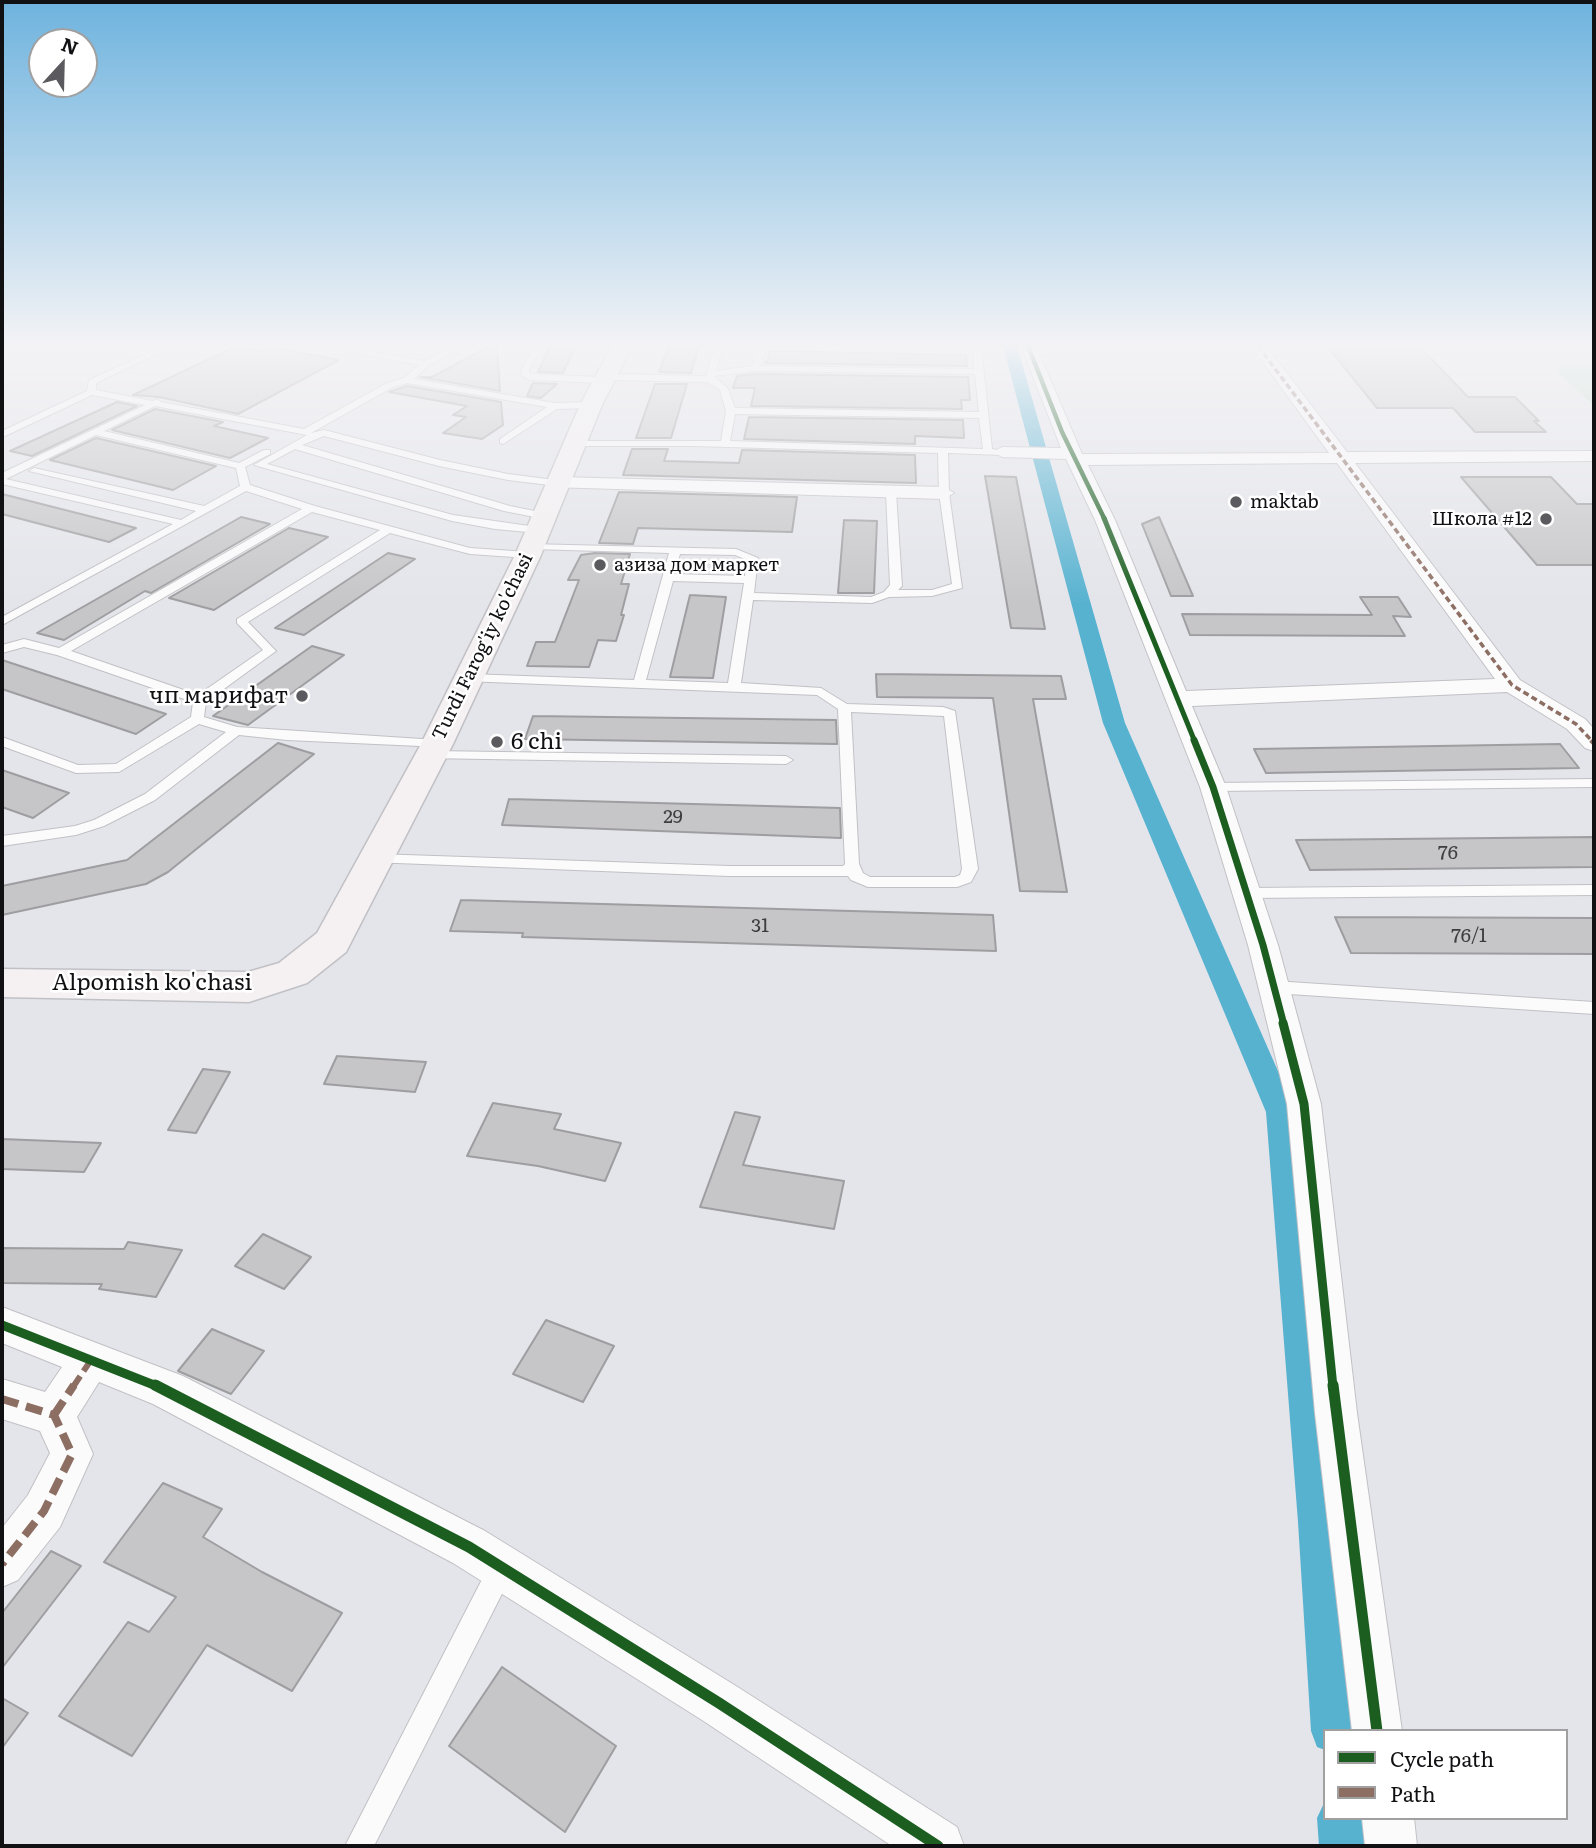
<!DOCTYPE html>
<meta charset="utf-8">
<style>
body{margin:0}
#map{position:relative;width:1596px;height:1848px;overflow:hidden;background:#e4e5ea;font-family:Literata,serif}
canvas{display:block}
.frame{position:absolute;inset:0;border:4px solid #111114;pointer-events:none}
.legend{position:absolute;left:1323px;top:1729px;width:245px;height:91px;box-sizing:border-box;background:#fff;border:2px solid #a0a0a1;margin:0;padding:9px 12px;list-style:none;font-size:21px;color:#111114}
.legend li{display:flex;align-items:center;gap:14px;height:35px}
.legend b{width:35px;border:2px solid #a0a0a1}
.north{position:absolute;left:28px;top:28px;width:70px;height:70px;box-sizing:border-box;background:#fff;border:2px solid #a0a0a1;border-radius:50%;rotate:22deg;font-size:19px;font-weight:700;line-height:28px;text-align:center;color:#111114}
.north::after{content:'';display:block;margin:auto;width:24px;height:32px;background:#5b5b5f;clip-path:polygon(50% 0,100% 100%,50% 72%,0 100%)}
</style>
<div id="map">
<canvas width="1596" height="1848"></canvas>
<div class="frame"></div>
<ul class="legend">
<li><b style="height:9px;background:#1b5e20"></b>Cycle path</li>
<li><b style="height:9px;background:#8d6e63"></b>Path</li>
</ul>
<div class="north">N</div>
</div>
<script>
const g = document.querySelector('canvas').getContext('2d');
g.lineJoin = 'round';
function fill(path, color) {
  g.fillStyle = color;
  g.fill(path, 'evenodd');
}
function poly(rows) {
  const path = new Path2D();
  for (const r of rows) {
    path.moveTo(r[0], r[1]);
    for (let i = 2; i < r.length; i += 2) path.lineTo(r[i], r[i + 1]);
  }
  return path;
}
function stroke(path, color, width, dash) {
  g.strokeStyle = color;
  g.lineWidth = width;
  g.lineCap = dash ? 'butt' : 'round';
  g.setLineDash(dash || []);
  g.stroke(path);
}
function write(font, color, halo, rows, align = 'center') {
  g.font = font + ' Literata,serif';
  g.lineWidth = 5;
  g.setLineDash([]);
  g.textBaseline = 'middle';
  g.strokeStyle = halo;
  g.fillStyle = color;
  for (const [text, x, y, turn = 0] of rows) {
    g.save();
    g.translate(x, y);
    g.rotate((+turn || 0) * Math.PI / 180);
    g.textAlign = isNaN(turn) ? turn : align;
    if (halo) g.strokeText(text, 0, 0);
    g.fillText(text, 0, 0);
    g.restore();
  }
}
fill(poly([
 [1594,362,1594,406,1558,373,1557,369,1567,363]
]), '#c6deca');
fill(poly([
 [1003,346,1017,346,1125,723,1296,1112,1338,1522,1355,1731,1325,1731,1325,1750,1317,1747,1311,1731,1298,1522,1266,1112,1103,723,1003,346],
 [1325,1801,1325,1818,1363,1818,1365,1846,1319,1846,1317,1818,1325,1801]
]), '#57b2d0');
const building = poly([
 [490,346,497,346,500,391,420,377,432,377,490,346],
 [550,346,576,346,563,373,538,372,550,346],
 [669,346,699,346,691,373,659,372,669,346],
 [1327,346,1419,346,1468,397,1515,397,1539,421,1534,421,1546,432,1475,432,1453,408,1377,408,1327,346],
 [235,347,261,351,270,347,339,360,238,414,159,397,133,395,235,347],
 [770,351,966,355,967,366,764,363,768,360,770,351],
 [755,374,968,377,970,400,961,400,962,409,751,406,755,388,733,388,737,376,755,374],
 [533,383,557,384,541,398,527,396,533,383],
 [655,384,687,384,671,438,636,438,655,384],
 [407,386,501,402,503,425,482,439,443,433,466,417,453,415,467,406,389,392,407,386],
 [117,402,137,406,32,456,10,451,117,402],
 [155,409,223,422,214,426,268,438,230,458,112,430,155,409],
 [749,417,963,420,964,438,915,436,915,444,744,439,749,417],
 [96,438,216,466,173,490,50,460,96,438],
 [632,449,668,449,664,461,739,463,742,450,915,455,916,483,623,475,632,449],
 [985,476,1016,477,1045,629,1011,628,985,476],
 [1461,477,1551,477,1577,504,1594,504,1594,565,1537,565,1461,477],
 [619,492,797,497,792,532,638,528,633,544,599,543,619,492],
 [2,494,136,528,109,542,2,514,2,494],
 [241,517,270,524,151,593,145,591,64,640,37,633,241,517],
 [1159,517,1193,596,1171,596,1142,524,1159,517],
 [844,520,877,521,874,593,838,593,844,520],
 [289,528,328,537,214,610,169,598,289,528],
 [388,553,415,559,304,635,275,628,388,553],
 [595,553,630,554,621,584,629,584,621,615,624,615,616,641,598,640,589,667,527,666,536,642,555,642,579,580,568,580,581,555,595,553],
 [690,595,726,597,713,678,670,677,690,595],
 [1360,597,1398,597,1411,617,1393,616,1405,636,1190,635,1182,614,1372,615,1360,597],
 [312,646,344,655,248,725,213,716,312,646],
 [2,660,166,714,136,734,2,689,2,660],
 [876,674,1061,676,1066,699,1033,699,1067,892,1020,891,993,698,877,697,876,674],
 [533,716,836,720,837,744,525,739,533,716],
 [278,743,314,754,168,872,146,884,2,915,2,886,127,860,278,743],
 [1560,744,1579,768,1266,773,1254,749,1560,744],
 [2,770,69,793,33,818,2,807,2,770],
 [509,799,840,808,841,838,502,825,509,799],
 [1594,837,1594,867,1310,870,1296,840,1594,837],
 [461,900,993,915,996,951,522,937,523,933,450,931,461,900],
 [1335,917,1594,918,1594,954,1351,953,1335,917],
 [337,1056,426,1062,415,1092,324,1084,337,1056],
 [203,1069,230,1072,196,1133,168,1130,203,1069],
 [493,1103,561,1114,554,1129,621,1143,605,1181,538,1166,467,1156,493,1103],
 [735,1112,760,1117,743,1165,844,1181,834,1229,700,1207,735,1112],
 [2,1139,101,1143,84,1172,2,1169,2,1139],
 [263,1234,311,1257,284,1289,235,1266,263,1234],
 [128,1242,182,1250,156,1297,99,1289,102,1284,2,1283,2,1248,124,1249,128,1242],
 [546,1320,614,1346,583,1402,513,1374,546,1320],
 [212,1329,264,1351,231,1394,178,1371,212,1329],
 [163,1483,222,1509,203,1537,262,1572,342,1613,292,1691,207,1645,132,1756,59,1716,128,1622,149,1632,176,1597,104,1562,163,1483],
 [51,1551,81,1566,2,1668,2,1613,51,1551],
 [502,1667,616,1746,565,1832,449,1746,502,1667],
 [2,1698,28,1713,2,1748,2,1698]
]);
fill(building, '#c6c6c9');
stroke(building, '#9e9ea1', 2);
const lane = poly([
 [163,346,173,346,96,383,96,390,153,401,157,399,161,402,304,429,387,383,404,378,419,365,330,348,326,346,341,346,424,361,454,346,463,346,428,366,414,379,555,403,591,402,595,405,591,408,557,409,503,444,500,443,500,439,547,407,407,383,393,387,311,433,324,430,440,460,508,474,562,481,563,483,558,486,508,480,439,466,324,436,302,445,510,506,549,514,550,516,545,519,504,511,295,449,267,464,453,515,543,528,543,532,539,533,495,529,452,521,254,465,307,435,155,406,104,431,239,463,264,450,270,450,270,454,245,467,250,485,315,506,470,548,528,552,533,555,528,558,470,554,390,533,248,622,276,651,206,702,204,717,237,727,437,740,442,741,442,747,287,740,239,735,155,800,104,826,76,835,2,846,2,836,75,826,94,820,145,794,226,732,199,724,119,772,76,773,2,746,2,737,78,765,116,764,191,717,193,702,57,655,24,647,2,653,2,645,24,639,59,648,302,509,246,491,2,625,2,617,173,524,2,484,2,473,145,405,92,395,5,436,2,437,2,431,87,391,89,380,163,346],
 [96,435,236,468,240,486,204,506,34,468,29,471,196,511,181,520,6,479,96,435],
 [312,512,380,530,237,619,237,623,263,650,198,695,71,651,312,512],
 [535,346,543,346,529,370,530,374,601,377,605,374,706,376,715,346,723,346,716,371,752,366,759,346,767,346,760,366,974,369,973,346,981,346,992,449,1007,452,1002,455,948,453,949,493,962,588,932,596,889,597,872,603,753,600,741,683,821,688,847,704,943,707,955,711,978,869,971,882,957,887,868,887,851,880,848,876,729,876,371,862,369,859,371,856,376,854,729,866,843,866,845,864,838,709,817,695,465,681,463,678,469,674,634,680,669,553,532,549,527,546,528,544,736,549,758,558,754,593,871,597,884,592,890,585,886,492,891,489,896,492,902,586,898,590,932,590,952,584,939,493,938,453,692,446,572,446,570,444,575,441,721,441,726,411,720,390,707,382,608,380,604,383,530,380,523,377,521,370,535,346],
 [755,371,975,374,979,412,735,408,728,389,714,376,755,371],
 [735,414,979,418,983,449,730,441,735,414],
 [680,554,735,555,747,560,745,576,674,574,680,554],
 [673,581,744,583,728,683,646,680,673,581],
 [851,712,944,716,962,869,960,875,955,877,870,877,863,873,859,864,851,712],
 [431,751,786,756,793,760,786,764,426,758,424,755,426,752,431,751],
 [1594,779,1594,787,1213,791,1206,787,1213,783,1594,779],
 [1594,885,1594,895,1247,898,1239,893,1247,888,1594,885],
 [1274,981,1594,1002,1594,1014,1274,993,1268,991,1266,987,1268,983,1274,981],
 [501,1557,510,1560,513,1569,510,1578,374,1846,345,1846,492,1560,501,1557]
]);
const street = poly([
 [1021,346,1036,346,1082,454,1329,453,1251,346,1266,346,1347,452,1594,451,1594,461,1355,463,1520,680,1585,719,1594,729,1594,751,1585,748,1567,729,1507,692,1192,706,1226,787,1278,945,1321,1104,1357,1413,1402,1731,1352,1731,1315,1413,1287,1104,1248,945,1200,787,1095,520,1066,459,1002,457,993,452,1002,447,1061,448,1021,346],
 [1337,463,1495,679,1186,691,1115,520,1088,465,1337,463],
 [558,477,944,487,954,493,944,499,551,487,549,483,551,479,558,477],
 [2,1307,183,1376,485,1531,736,1686,957,1827,964,1846,892,1846,702,1720,453,1563,153,1404,99,1382,77,1417,93,1454,60,1527,18,1580,2,1587,2,1528,28,1495,50,1453,40,1431,2,1419,2,1379,45,1392,62,1367,2,1343,2,1307],
 [1362,1818,1414,1818,1417,1846,1365,1846,1362,1818]
]);
const secondary = poly([
 [612,346,632,346,602,405,541,555,453,744,346,952,307,983,249,1002,2,997,2,969,248,972,279,963,317,933,421,744,515,555,580,405,612,346]
]);
stroke(lane, '#c1c1c5', 2);
stroke(street, '#c1c1c5', 2);
stroke(secondary, '#c1c1c5', 3);
fill(lane, '#fbfbfc');
fill(street, '#fbfbfc');
fill(secondary, '#f5f1f2');
stroke(poly([
 [1258,346,1512,685,1576,724,1593,742]
]), '#8d6e63', 3.5, [6, 3.5]);
stroke(poly([
 [1591,740,1594,743]
]), '#8d6e63', 5, [10, 5]);
stroke(poly([
 [73,1387,91,1360]
]), '#8d6e63', 6, [13, 6]);
stroke(poly([
 [2,1399,54,1415,72,1454,44,1511,2,1564],
 [54,1415,74,1385]
]), '#8d6e63', 8, [17, 8]);
stroke(poly([
 [1028,346,1062,432,1105,520]
]), '#1b5e20', 4.5);
stroke(poly([
 [1104,518,1195,742]
]), '#1b5e20', 5);
stroke(poly([
 [1194,740,1213,787,1263,945,1284,1025]
]), '#1b5e20', 7);
stroke(poly([
 [1283,1023,1304,1104,1333,1387],
 [2,1325,159,1387]
]), '#1b5e20', 9);
stroke(poly([
 [155,1385,469,1547,719,1703,938,1846],
 [1333,1385,1377,1731]
]), '#1b5e20', 11);
const sky = g.createLinearGradient(0, 0, 0, 604);
sky.addColorStop(0, '#6eb3de');
sky.addColorStop(0.57, '#f3f3f6');
sky.addColorStop(1, '#f3f3f600');
g.fillStyle = sky;
g.fillRect(0, 0, 1596, 604);
for (const [x, y, r, color] of [
 [1236,502,7,"#5b5b5f"],
 [1546,519,7,"#5b5b5f"],
 [600,565,7,"#5b5b5f"],
 [302,696,7,"#5b5b5f"],
 [497,742,7,"#5b5b5f"]
]) {
  const dot = new Path2D();
  dot.arc(x, y, r, 0, 2 * Math.PI);
  g.fillStyle = color;
  g.fill(dot);
  stroke(dot, '#fff', 2.5);
}
write('19px', '#111114', '#fff', [
 ["maktab",1250,502],
 ["Школа #12",1532,519,"right"],
 ["азиза дом маркет",614,565]
], 'left');
write('19px', '#111114', '#fff', [
 ["Turdi Farog'iy ko'chasi",483,647,-64]
]);
write('19px', '#3e3e41', null, [
 ["29",673,817],
 ["76",1448,853],
 ["31",760,926],
 ["76/1",1469,936]
]);
write('23px', '#111114', '#fff', [
 ["чп марифат",288,696],
 ["6 chi",511,742,"left"]
], 'right');
write('23px', '#111114', '#fff', [
 ["Alpomish ko'chasi",152,983]
]);
</script>
